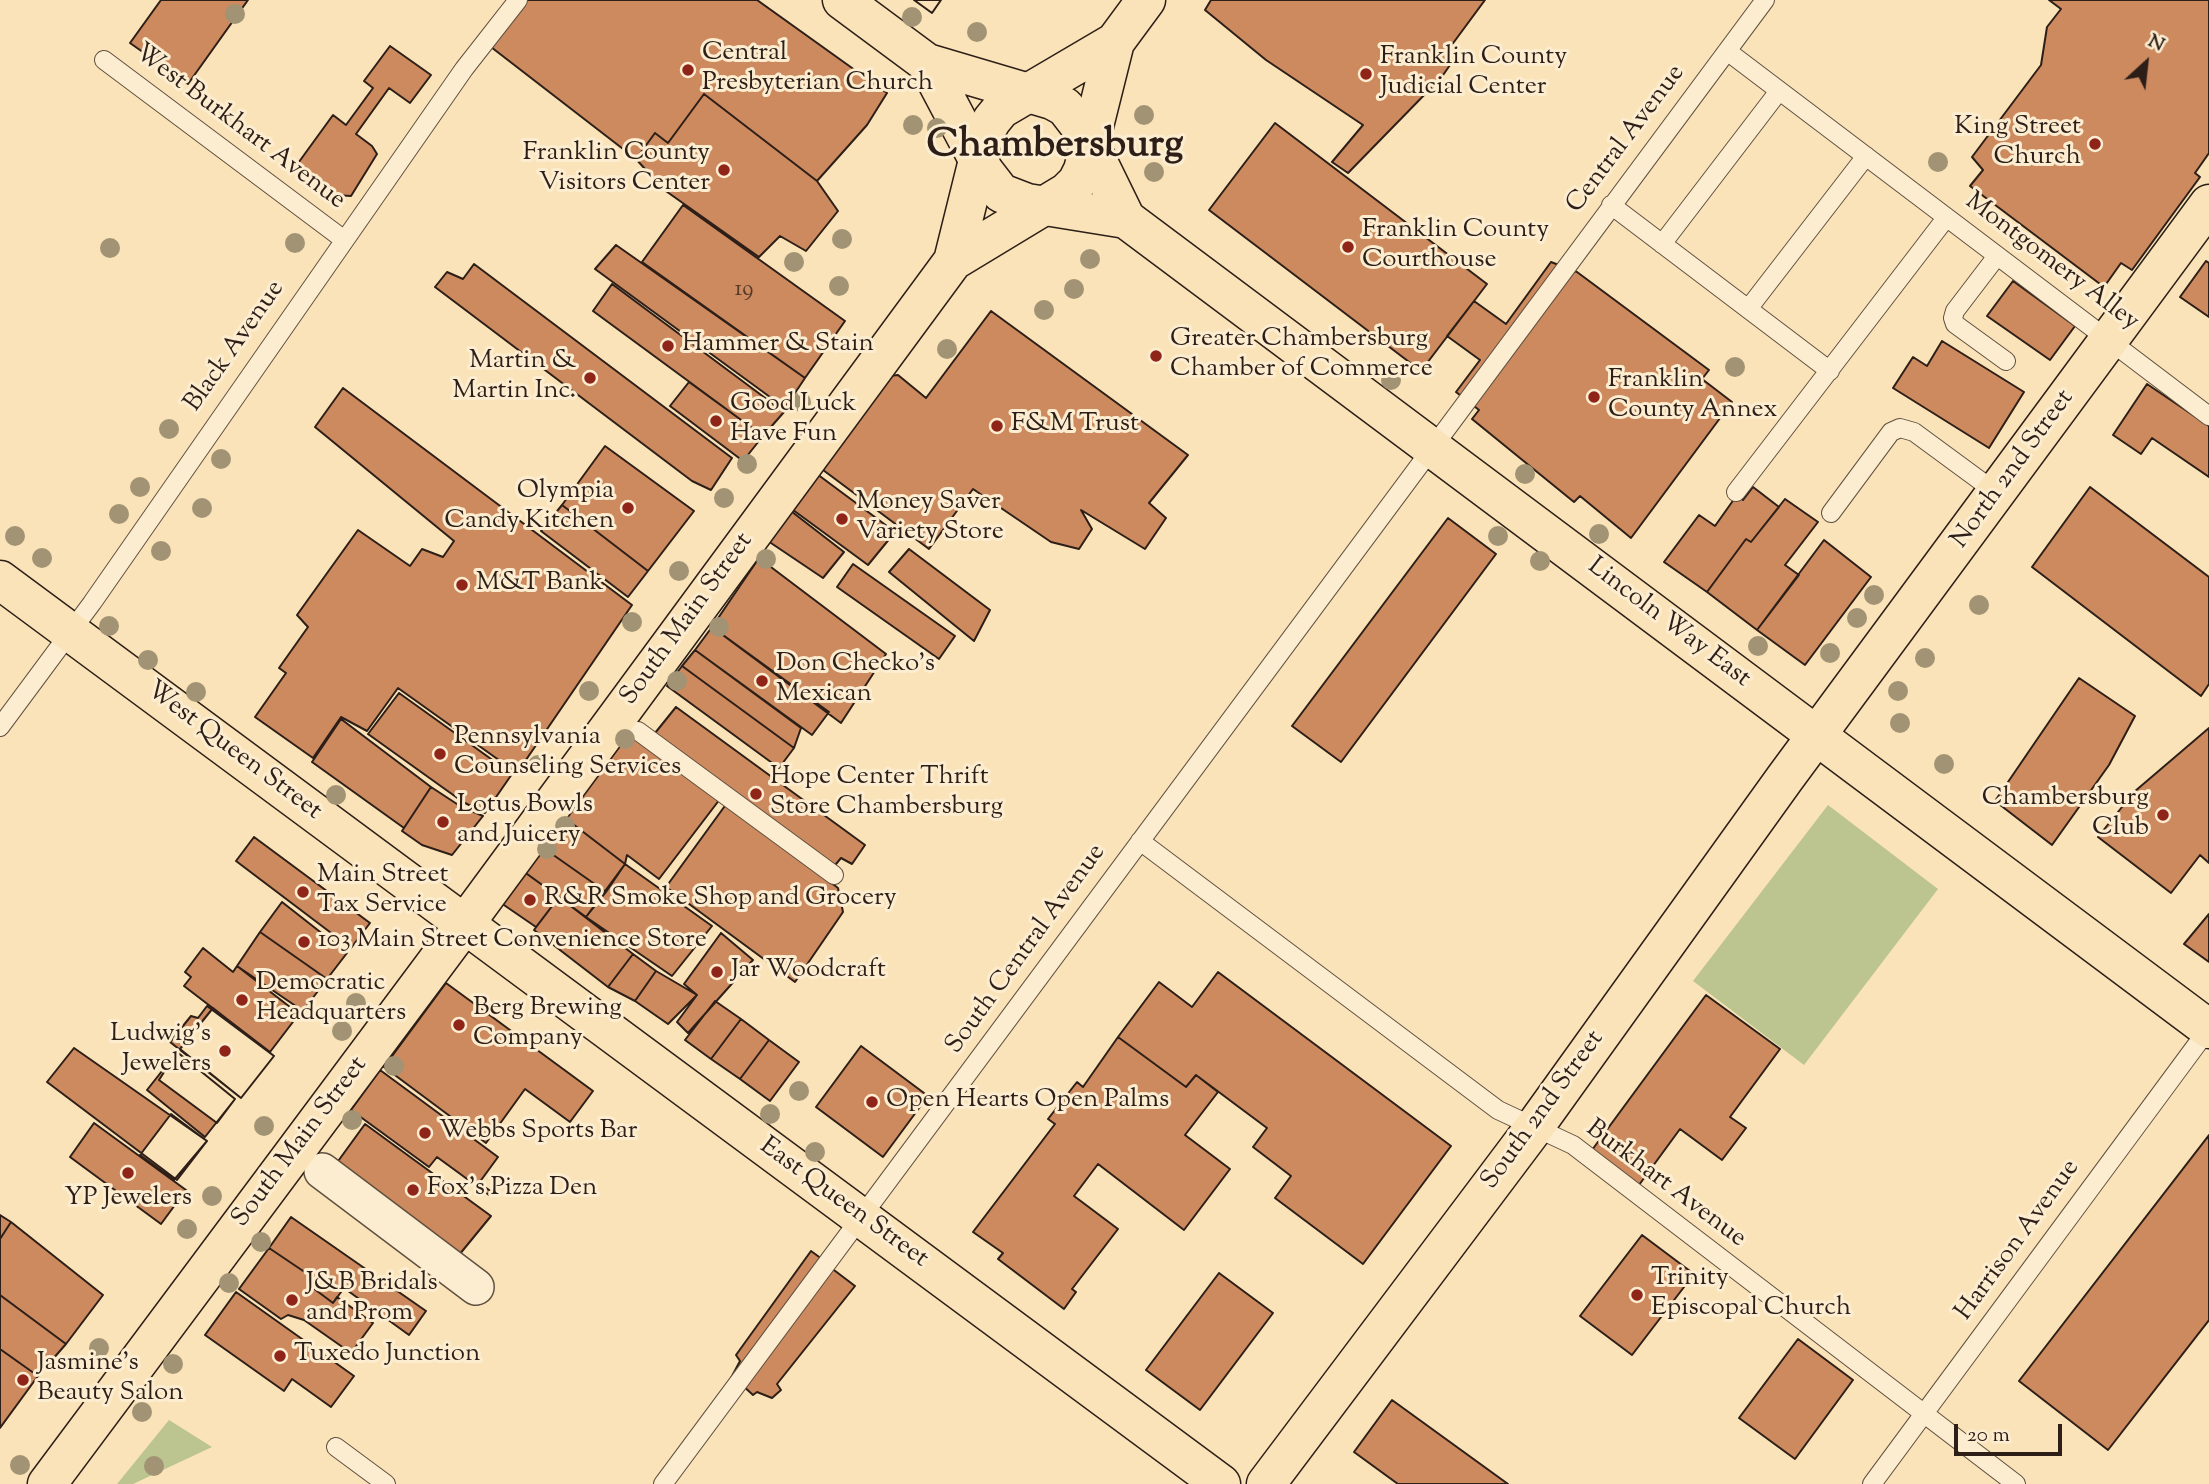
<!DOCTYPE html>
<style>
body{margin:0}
#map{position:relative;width:2209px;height:1484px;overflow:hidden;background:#fae3b8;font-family:"Sorts Mill Goudy",serif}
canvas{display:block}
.north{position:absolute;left:2111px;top:28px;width:70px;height:70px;-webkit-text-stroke:5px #fcedd1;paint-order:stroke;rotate:27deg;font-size:19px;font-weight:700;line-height:28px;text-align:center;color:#2d1f18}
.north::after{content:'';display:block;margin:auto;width:24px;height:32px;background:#2d1f18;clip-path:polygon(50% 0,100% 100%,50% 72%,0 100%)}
.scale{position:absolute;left:1954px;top:1424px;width:108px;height:32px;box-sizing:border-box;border:4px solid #2d1f18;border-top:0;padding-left:9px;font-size:21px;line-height:24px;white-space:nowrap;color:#2d1f18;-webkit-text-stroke:5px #fcedd1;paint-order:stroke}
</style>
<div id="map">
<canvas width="2209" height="1484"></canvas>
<div class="north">N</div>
<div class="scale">20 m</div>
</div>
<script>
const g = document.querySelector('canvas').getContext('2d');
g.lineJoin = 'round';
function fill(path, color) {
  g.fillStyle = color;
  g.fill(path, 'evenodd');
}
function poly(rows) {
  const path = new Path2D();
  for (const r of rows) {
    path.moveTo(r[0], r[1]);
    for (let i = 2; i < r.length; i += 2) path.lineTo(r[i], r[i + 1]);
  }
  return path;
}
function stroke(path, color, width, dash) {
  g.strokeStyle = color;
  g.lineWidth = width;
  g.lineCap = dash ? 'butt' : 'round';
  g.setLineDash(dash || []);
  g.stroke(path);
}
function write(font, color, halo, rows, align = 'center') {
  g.font = font + ' "Sorts Mill Goudy",serif';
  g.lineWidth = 6;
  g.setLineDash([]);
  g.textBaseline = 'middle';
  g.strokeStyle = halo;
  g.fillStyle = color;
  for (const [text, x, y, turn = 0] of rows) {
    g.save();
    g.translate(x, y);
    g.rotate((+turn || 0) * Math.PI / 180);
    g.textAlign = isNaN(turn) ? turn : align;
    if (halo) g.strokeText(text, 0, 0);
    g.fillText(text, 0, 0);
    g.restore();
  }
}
fill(poly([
 [1828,805,1938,889,1804,1065,1693,981],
 [169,1420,212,1447,133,1484,117,1484]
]), '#bcc490');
const building = poly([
 [161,0,248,0,188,84,130,43,161,0],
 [525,0,757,0,887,93,867,125,817,181,704,94,668,143,655,133,636,159,491,47,525,0],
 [914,0,941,0,932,13,914,0],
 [914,0,941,0,932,13,914,0],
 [1211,0,1485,0,1451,46,1459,52,1432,91,1431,88,1348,173,1332,162,1363,125,1266,60,1205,10,1211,0],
 [2049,0,2209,0,2209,153,2195,173,2200,177,2132,270,2121,263,2104,287,1970,186,1983,170,1972,157,2041,65,2047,27,2061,9,2049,0],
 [390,46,431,75,410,103,389,88,356,134,372,146,377,154,351,196,335,195,296,166,333,115,346,125,373,88,364,81,390,46],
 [704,94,817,181,838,211,806,251,780,236,759,257,663,189,636,159,655,133,668,143,704,94],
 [1275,123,1487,284,1421,371,1209,210,1275,123],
 [683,205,845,321,805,378,642,262,683,205],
 [616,245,805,378,785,408,595,269,616,245],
 [2206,261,2209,263,2209,317,2180,297,2206,261],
 [1551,262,1577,272,1709,370,1702,379,1732,402,1631,538,1580,496,1574,502,1472,419,1479,410,1456,392,1480,360,1447,336,1474,301,1506,324,1551,262],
 [474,264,732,458,711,490,692,481,435,287,447,272,463,279,474,264],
 [2013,281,2075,326,2050,360,1987,316,2013,281],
 [612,284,784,412,763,436,593,311,612,284],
 [991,311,1188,455,1149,503,1166,518,1145,549,1081,510,1092,529,1079,549,1051,542,973,489,929,549,815,464,881,377,898,375,926,398,991,311],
 [1942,341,2024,392,1989,448,1893,388,1913,357,1927,366,1942,341],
 [689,382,763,436,743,461,670,406,689,382],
 [2147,384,2209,426,2209,477,2152,438,2141,454,2113,435,2147,384],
 [343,388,632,605,517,773,398,688,367,731,341,717,313,758,255,717,286,673,279,668,308,627,297,615,358,530,410,566,422,549,443,557,454,541,315,427,343,388],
 [605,446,694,511,648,571,562,505,605,446],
 [817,474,895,532,868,565,789,507,817,474],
 [1753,487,1779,507,1751,542,1746,539,1707,592,1664,562,1699,515,1715,526,1737,495,1743,500,1753,487],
 [2090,487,2209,577,2209,684,2201,696,2032,567,2090,487],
 [1785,499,1818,522,1785,565,1799,575,1757,630,1707,592,1746,539,1751,542,1785,499],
 [562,505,648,571,628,597,541,531,562,505],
 [787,508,844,552,823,578,765,539,787,508],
 [1448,518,1496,554,1341,762,1292,726,1448,518],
 [1824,540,1871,577,1805,665,1757,630,1824,540],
 [909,549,990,610,974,641,889,572,909,549],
 [759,558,886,654,841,723,712,627,759,558],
 [853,564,955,636,939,659,837,587,853,564],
 [712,627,829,712,812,735,695,650,712,627],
 [695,650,801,728,794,748,682,666,695,650],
 [682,666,794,748,779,768,667,686,682,666],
 [2079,678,2135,716,2109,765,2052,845,1995,801,2079,678],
 [399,693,512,774,485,813,463,802,368,734,399,693],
 [676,707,865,845,852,864,841,858,827,875,647,743,676,707],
 [341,719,431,787,404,828,312,762,341,719],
 [2209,728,2209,863,2200,855,2171,893,2098,837,2134,792,2209,728],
 [631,731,720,799,659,879,627,855,625,864,565,818,631,731],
 [431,787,460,806,483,816,452,855,422,845,402,831,431,787],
 [727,803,838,888,843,912,795,982,666,887,727,803],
 [565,818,625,864,606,892,542,847,565,818],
 [254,837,370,923,351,948,236,861,254,837],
 [542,847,606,892,586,917,523,871,542,847],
 [625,864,712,926,672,976,586,917,625,864],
 [523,871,559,897,536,927,501,903,523,871],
 [559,897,633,954,608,987,534,930,559,897],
 [282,902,347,953,327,979,260,932,282,902],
 [2209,914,2209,962,2184,944,2209,914],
 [260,932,327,979,303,1011,237,966,260,932],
 [721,933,753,960,688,1033,677,1022,697,995,684,984,721,933],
 [203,948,233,972,237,966,299,1014,270,1052,184,986,191,977,185,972,203,948],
 [633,954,656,971,635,1001,608,987,633,954],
 [656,971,697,995,668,1024,635,1001,656,971],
 [1218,972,1451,1146,1363,1264,1275,1198,1291,1176,1253,1147,1267,1128,1196,1075,1186,1087,1118,1037,1159,982,1192,1007,1218,972],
 [446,983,593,1091,570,1122,525,1089,486,1143,384,1067,446,983],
 [1706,995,1780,1049,1730,1117,1746,1128,1722,1160,1680,1129,1639,1185,1592,1150,1706,995],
 [715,1001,741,1019,711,1059,685,1040,715,1001],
 [207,1006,274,1056,241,1098,170,1042,191,1016,198,1018,207,1006],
 [213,1008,274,1056,241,1098,180,1049,213,1008],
 [741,1019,769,1040,740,1079,711,1059,741,1019],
 [1118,1037,1186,1087,1196,1075,1218,1092,1185,1135,1230,1169,1184,1230,1098,1164,1074,1196,1118,1229,1072,1289,1076,1292,1064,1309,998,1259,1003,1253,973,1232,1055,1124,1048,1119,1077,1082,1083,1087,1118,1037],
 [769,1040,799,1062,770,1101,740,1079,769,1040],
 [861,1046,928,1096,883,1157,816,1107,861,1046],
 [74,1048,207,1141,177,1180,47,1082,74,1048],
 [177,1052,235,1099,217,1123,159,1080,177,1052],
 [177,1052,235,1099,205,1137,147,1090,177,1052],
 [380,1070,498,1157,479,1183,492,1192,489,1195,437,1157,429,1167,351,1110,380,1070],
 [171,1114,207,1141,174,1180,140,1155,171,1114],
 [94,1123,186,1190,161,1224,70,1157,94,1123],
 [365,1124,491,1216,459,1255,336,1164,365,1124],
 [2209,1135,2209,1320,2108,1450,2019,1381,2209,1135],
 [0,1215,11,1222,0,1239,0,1215],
 [291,1217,426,1311,409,1335,344,1288,333,1303,313,1288,318,1281,269,1248,291,1217],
 [11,1222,103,1295,66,1344,0,1295,0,1239,11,1222],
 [1642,1235,1694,1274,1632,1355,1580,1316,1642,1235],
 [269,1248,318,1281,313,1288,333,1303,337,1297,373,1323,351,1353,304,1320,288,1315,281,1319,239,1289,269,1248],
 [811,1251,826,1262,738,1381,731,1378,740,1361,736,1355,811,1251],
 [830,1267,855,1286,777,1384,781,1390,772,1398,757,1392,753,1395,741,1384,830,1267],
 [1219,1273,1273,1313,1200,1410,1146,1370,1219,1273],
 [236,1292,354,1376,331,1407,292,1379,284,1391,205,1335,236,1292],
 [0,1295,66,1344,38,1376,0,1349,0,1295],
 [1798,1339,1853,1380,1795,1459,1739,1418,1798,1339],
 [0,1349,38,1376,0,1428,0,1349],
 [1392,1400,1508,1484,1398,1484,1354,1452,1392,1400]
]);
fill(building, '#cd8a5f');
stroke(building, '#2d1f18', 2);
const lane = poly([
 [1727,51,2209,416],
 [104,60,343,239],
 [1611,205,1830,371],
 [1662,244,1779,91],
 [1997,256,1955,311,1953,318,1955,324,2006,361],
 [1748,309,1866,156],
 [1736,492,1946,218],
 [1831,513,1891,432,1900,428,1914,432,1997,493],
 [0,727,92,603,464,69,518,0],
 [638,731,834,875],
 [1140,841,1498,1110,1573,1145,2016,1484],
 [336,1447,386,1484],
 [663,1484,1765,0],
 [1872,1484,2209,1028]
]);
const street = poly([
 [322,1171,476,1287]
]);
const primary = poly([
 [953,261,985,132,992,120,1001,109,1115,42],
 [47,1484,464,925,953,261,1067,192,1077,182,1083,170,1115,42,1146,0],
 [1266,1484,1533,1129,1785,778,2209,204]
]);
const highway = poly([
 [842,0,927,63,1052,100,1065,107,1082,129,1126,219,2209,1029],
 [927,63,984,171,1001,193,1027,203,1126,219],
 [0,580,1221,1484]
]);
stroke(lane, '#605040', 20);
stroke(street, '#605040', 38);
stroke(primary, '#2d1f18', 41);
stroke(highway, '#2d1f18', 41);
stroke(lane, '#fcedd1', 18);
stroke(street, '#fcedd1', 35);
stroke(primary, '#fae3b8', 38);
stroke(highway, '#fae3b8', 38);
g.fillStyle = '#a19374';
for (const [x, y] of [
 [235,14],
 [912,17],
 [977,32],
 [1144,115],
 [913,125],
 [937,128],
 [1938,162],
 [1154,172],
 [842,239],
 [295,243],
 [110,248],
 [1090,259],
 [794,262],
 [839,286],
 [1074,289],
 [1044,310],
 [947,349],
 [1735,367],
 [1391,380],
 [801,402],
 [169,429],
 [221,459],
 [747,464],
 [1525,474],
 [140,487],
 [724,498],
 [202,508],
 [119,514],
 [1599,534],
 [15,536],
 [1498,536],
 [161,551],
 [42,558],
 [766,559],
 [1540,561],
 [679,571],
 [1874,595],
 [1979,605],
 [1857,618],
 [632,622],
 [109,626],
 [719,627],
 [1758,646],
 [1830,653],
 [1925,658],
 [148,660],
 [677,681],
 [589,691],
 [1898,691],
 [196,692],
 [1900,723],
 [625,739],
 [1944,764],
 [538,765],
 [336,795],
 [565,826],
 [547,849],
 [356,1003],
 [342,1031],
 [394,1066],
 [799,1091],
 [770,1114],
 [352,1120],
 [264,1126],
 [815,1152],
 [212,1196],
 [187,1229],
 [261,1242],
 [229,1283],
 [99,1348],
 [173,1364],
 [142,1412],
 [20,1465],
 [154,1466]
]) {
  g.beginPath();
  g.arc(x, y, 10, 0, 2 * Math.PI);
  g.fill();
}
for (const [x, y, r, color] of [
 [688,70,7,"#8f2418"],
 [1366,74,7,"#8f2418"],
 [2095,144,7,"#8f2418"],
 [724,170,7,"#8f2418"],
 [1348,247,7,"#8f2418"],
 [668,346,7,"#8f2418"],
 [1156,356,7,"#8f2418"],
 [590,378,7,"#8f2418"],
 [1594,397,7,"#8f2418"],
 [716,421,7,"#8f2418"],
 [997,426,7,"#8f2418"],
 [628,508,7,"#8f2418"],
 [842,519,7,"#8f2418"],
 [462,585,7,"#8f2418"],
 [762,681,7,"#8f2418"],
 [440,754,7,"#8f2418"],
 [756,794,7,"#8f2418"],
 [2163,815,7,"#8f2418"],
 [443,822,7,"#8f2418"],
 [303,892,7,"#8f2418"],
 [530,900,7,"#8f2418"],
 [304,942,7,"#8f2418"],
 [717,972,7,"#8f2418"],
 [242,1000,7,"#8f2418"],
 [459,1025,7,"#8f2418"],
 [225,1051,7,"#8f2418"],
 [872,1102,7,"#8f2418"],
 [425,1133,7,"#8f2418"],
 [128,1173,7,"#8f2418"],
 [413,1190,7,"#8f2418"],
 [1637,1295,7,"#8f2418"],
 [292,1300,7,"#8f2418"],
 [280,1356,7,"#8f2418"],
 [23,1380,7,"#8f2418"]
]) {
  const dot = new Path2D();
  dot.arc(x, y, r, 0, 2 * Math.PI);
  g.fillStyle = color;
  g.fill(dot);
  stroke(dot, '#fcedd1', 2.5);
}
write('23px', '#553a2a', null, [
 ["19",744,291]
]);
write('26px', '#2d1f18', '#fcedd1', [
 ["Central",702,55],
 ["Presbyterian Church",702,85],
 ["Franklin County",1380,59],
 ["Judicial Center",1380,89],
 ["King Street",2081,129,"right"],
 ["Church",2081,159,"right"],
 ["Franklin County",710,155,"right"],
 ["Visitors Center",710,185,"right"],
 ["Franklin County",1362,232],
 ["Courthouse",1362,262],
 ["Greater Chambersburg",1170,341],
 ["Chamber of Commerce",1170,371],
 ["Hammer & Stain",682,346],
 ["Martin &",576,363,"right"],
 ["Martin Inc.",576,393,"right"],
 ["Franklin",1608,382],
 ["County Annex",1608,412],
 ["Good Luck",730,406],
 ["Have Fun",730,436],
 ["F&M Trust",1011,426],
 ["Olympia",614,493,"right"],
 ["Candy Kitchen",614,523,"right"],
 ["Money Saver",856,504],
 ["Variety Store",856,534],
 ["M&T Bank",476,585],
 ["Don Checko's",776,666],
 ["Mexican",776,696],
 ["Pennsylvania",454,739],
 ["Counseling Services",454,769],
 ["Hope Center Thrift",770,779],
 ["Store Chambersburg",770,809],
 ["Chambersburg",2149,800,"right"],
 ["Club",2149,830,"right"],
 ["Lotus Bowls",457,807],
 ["and Juicery",457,837],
 ["Main Street",317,877],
 ["Tax Service",317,907],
 ["R&R Smoke Shop and Grocery",544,900],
 ["103 Main Street Convenience Store",318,942],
 ["Jar Woodcraft",731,972],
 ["Democratic",256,985],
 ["Headquarters",256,1015],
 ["Berg Brewing",473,1010],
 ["Company",473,1040],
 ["Ludwig's",211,1036,"right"],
 ["Jewelers",211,1066,"right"],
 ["Open Hearts Open Palms",886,1102],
 ["Webbs Sports Bar",439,1133],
 ["Fox's Pizza Den",427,1190],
 ["YP Jewelers",128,1200,"center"],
 ["Trinity",1651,1280],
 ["Episcopal Church",1651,1310],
 ["J&B Bridals",306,1285],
 ["and Prom",306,1315],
 ["Tuxedo Junction",294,1356],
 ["Jasmine's",37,1365],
 ["Beauty Salon",37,1395]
], 'left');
write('26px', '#2d1f18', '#fcedd1', [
 ["West Burkhart Avenue",239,128,37],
 ["Central Avenue",1627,140,-53],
 ["Montgomery Alley",2051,263,37],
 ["Black Avenue",236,347,-55],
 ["North 2nd Street",2014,470,-54],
 ["South Main Street",688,620,-54],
 ["Lincoln Way East",1668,624,37],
 ["West Queen Street",233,752,37],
 ["South Central Avenue",1027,950,-54],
 ["South 2nd Street",1544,1111,-54],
 ["South Main Street",301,1143,-53],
 ["Burkhart Avenue",1665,1185,37],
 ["East Queen Street",843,1204,36],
 ["Harrison Avenue",2019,1241,-54]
]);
write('bold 40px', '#2d1f18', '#fcedd1', [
 ["Chambersburg",1055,148]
]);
</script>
